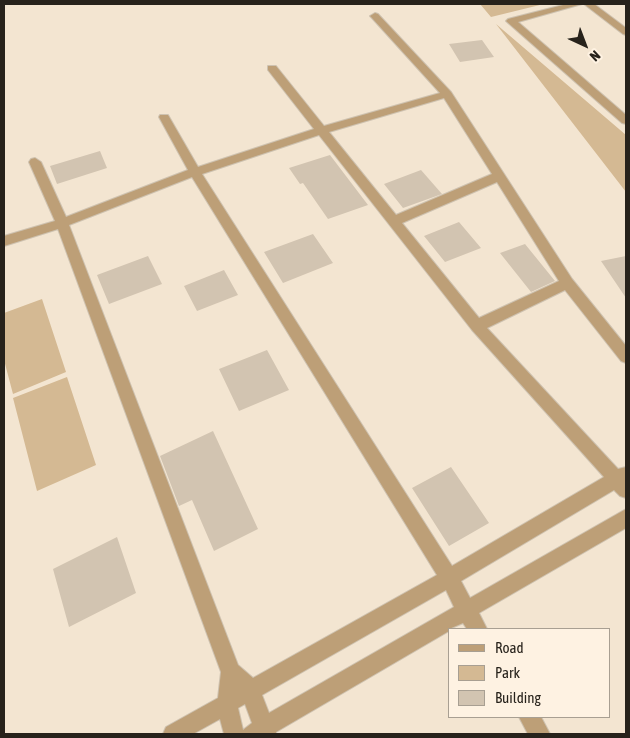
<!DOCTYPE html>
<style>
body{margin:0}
#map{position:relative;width:630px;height:738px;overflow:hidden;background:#f3e5d1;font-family:"Asap Condensed",sans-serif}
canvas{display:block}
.frame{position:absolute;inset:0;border:5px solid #27221b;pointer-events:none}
.legend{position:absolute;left:448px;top:628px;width:162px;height:90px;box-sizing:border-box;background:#fef2e2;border:1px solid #a89f92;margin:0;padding:6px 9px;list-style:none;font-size:15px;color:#27221b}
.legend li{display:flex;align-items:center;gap:10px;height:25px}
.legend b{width:25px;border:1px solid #a89f92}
.north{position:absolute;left:560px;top:20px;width:50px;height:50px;-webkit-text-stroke:4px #fef2e2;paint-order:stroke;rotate:137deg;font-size:14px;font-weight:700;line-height:20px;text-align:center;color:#27221b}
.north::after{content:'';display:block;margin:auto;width:18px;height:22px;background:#27221b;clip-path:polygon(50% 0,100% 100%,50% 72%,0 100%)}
</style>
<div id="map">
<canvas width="630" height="738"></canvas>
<div class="frame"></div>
<ul class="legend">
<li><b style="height:6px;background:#bd9f77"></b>Road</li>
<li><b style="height:14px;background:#d4b993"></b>Park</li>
<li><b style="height:14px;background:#d2c4b1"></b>Building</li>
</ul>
<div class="north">N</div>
</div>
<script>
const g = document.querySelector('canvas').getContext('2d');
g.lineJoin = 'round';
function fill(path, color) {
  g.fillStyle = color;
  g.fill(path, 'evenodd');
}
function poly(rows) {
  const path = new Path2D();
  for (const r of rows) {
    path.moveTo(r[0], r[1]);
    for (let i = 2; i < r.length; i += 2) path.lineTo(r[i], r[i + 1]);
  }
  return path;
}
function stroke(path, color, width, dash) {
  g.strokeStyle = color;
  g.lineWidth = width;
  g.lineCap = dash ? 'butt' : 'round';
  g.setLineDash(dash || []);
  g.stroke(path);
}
fill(poly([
 [480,4,544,4,491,17],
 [496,24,626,135,626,192],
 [42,299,66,372,13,394,4,360,4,313],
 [67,377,96,465,37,491,13,398]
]), '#d4b993');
fill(poly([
 [482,40,494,57,460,62,449,44],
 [100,151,107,168,57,184,50,166],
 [330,155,368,205,328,219,303,183,300,184,289,168],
 [421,170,442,194,403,208,384,184],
 [459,222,481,248,445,262,424,236],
 [313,234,333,263,283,283,264,252],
 [525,244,555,281,531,292,500,253],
 [148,256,162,284,109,304,97,275],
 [626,256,626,298,601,261],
 [224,270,238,295,197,311,184,286],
 [267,350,289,390,239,411,219,369],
 [213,431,258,529,214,551,192,500,179,506,160,456],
 [451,467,489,523,449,546,412,488],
 [117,537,136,593,69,627,53,569]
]), '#d2c4b1');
const minor = poly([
 [567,4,582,4,518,22,626,115,626,124,622,123,506,21,508,19,567,4],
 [584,4,594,4,626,28,626,35,623,34,584,4],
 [375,13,378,14,451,92,572,279,626,346,626,363,621,361,565,290,487,328,618,469,626,467,626,498,620,496,614,490,461,581,470,598,626,509,626,528,479,613,487,629,467,629,463,623,449,629,449,631,276,732,276,734,224,734,220,719,193,734,163,734,166,727,218,698,221,672,58,229,4,246,4,236,55,221,29,162,31,159,35,158,41,162,66,217,188,170,159,117,160,115,168,115,198,167,314,129,268,70,268,66,276,66,324,126,440,93,372,18,370,16,375,13],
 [444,98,492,174,396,215,329,132,444,98],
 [319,135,472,330,604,477,452,566,202,174,319,135],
 [192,177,437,575,253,678,238,665,69,225,192,177],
 [497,182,559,281,479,318,402,223,497,182],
 [446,590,454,607,269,713,262,695,446,590],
 [245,704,252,723,243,730,238,708,245,704],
 [519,717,541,717,550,734,528,734,519,717]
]);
stroke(minor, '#cec2b0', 2);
fill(minor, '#bd9f77');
</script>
